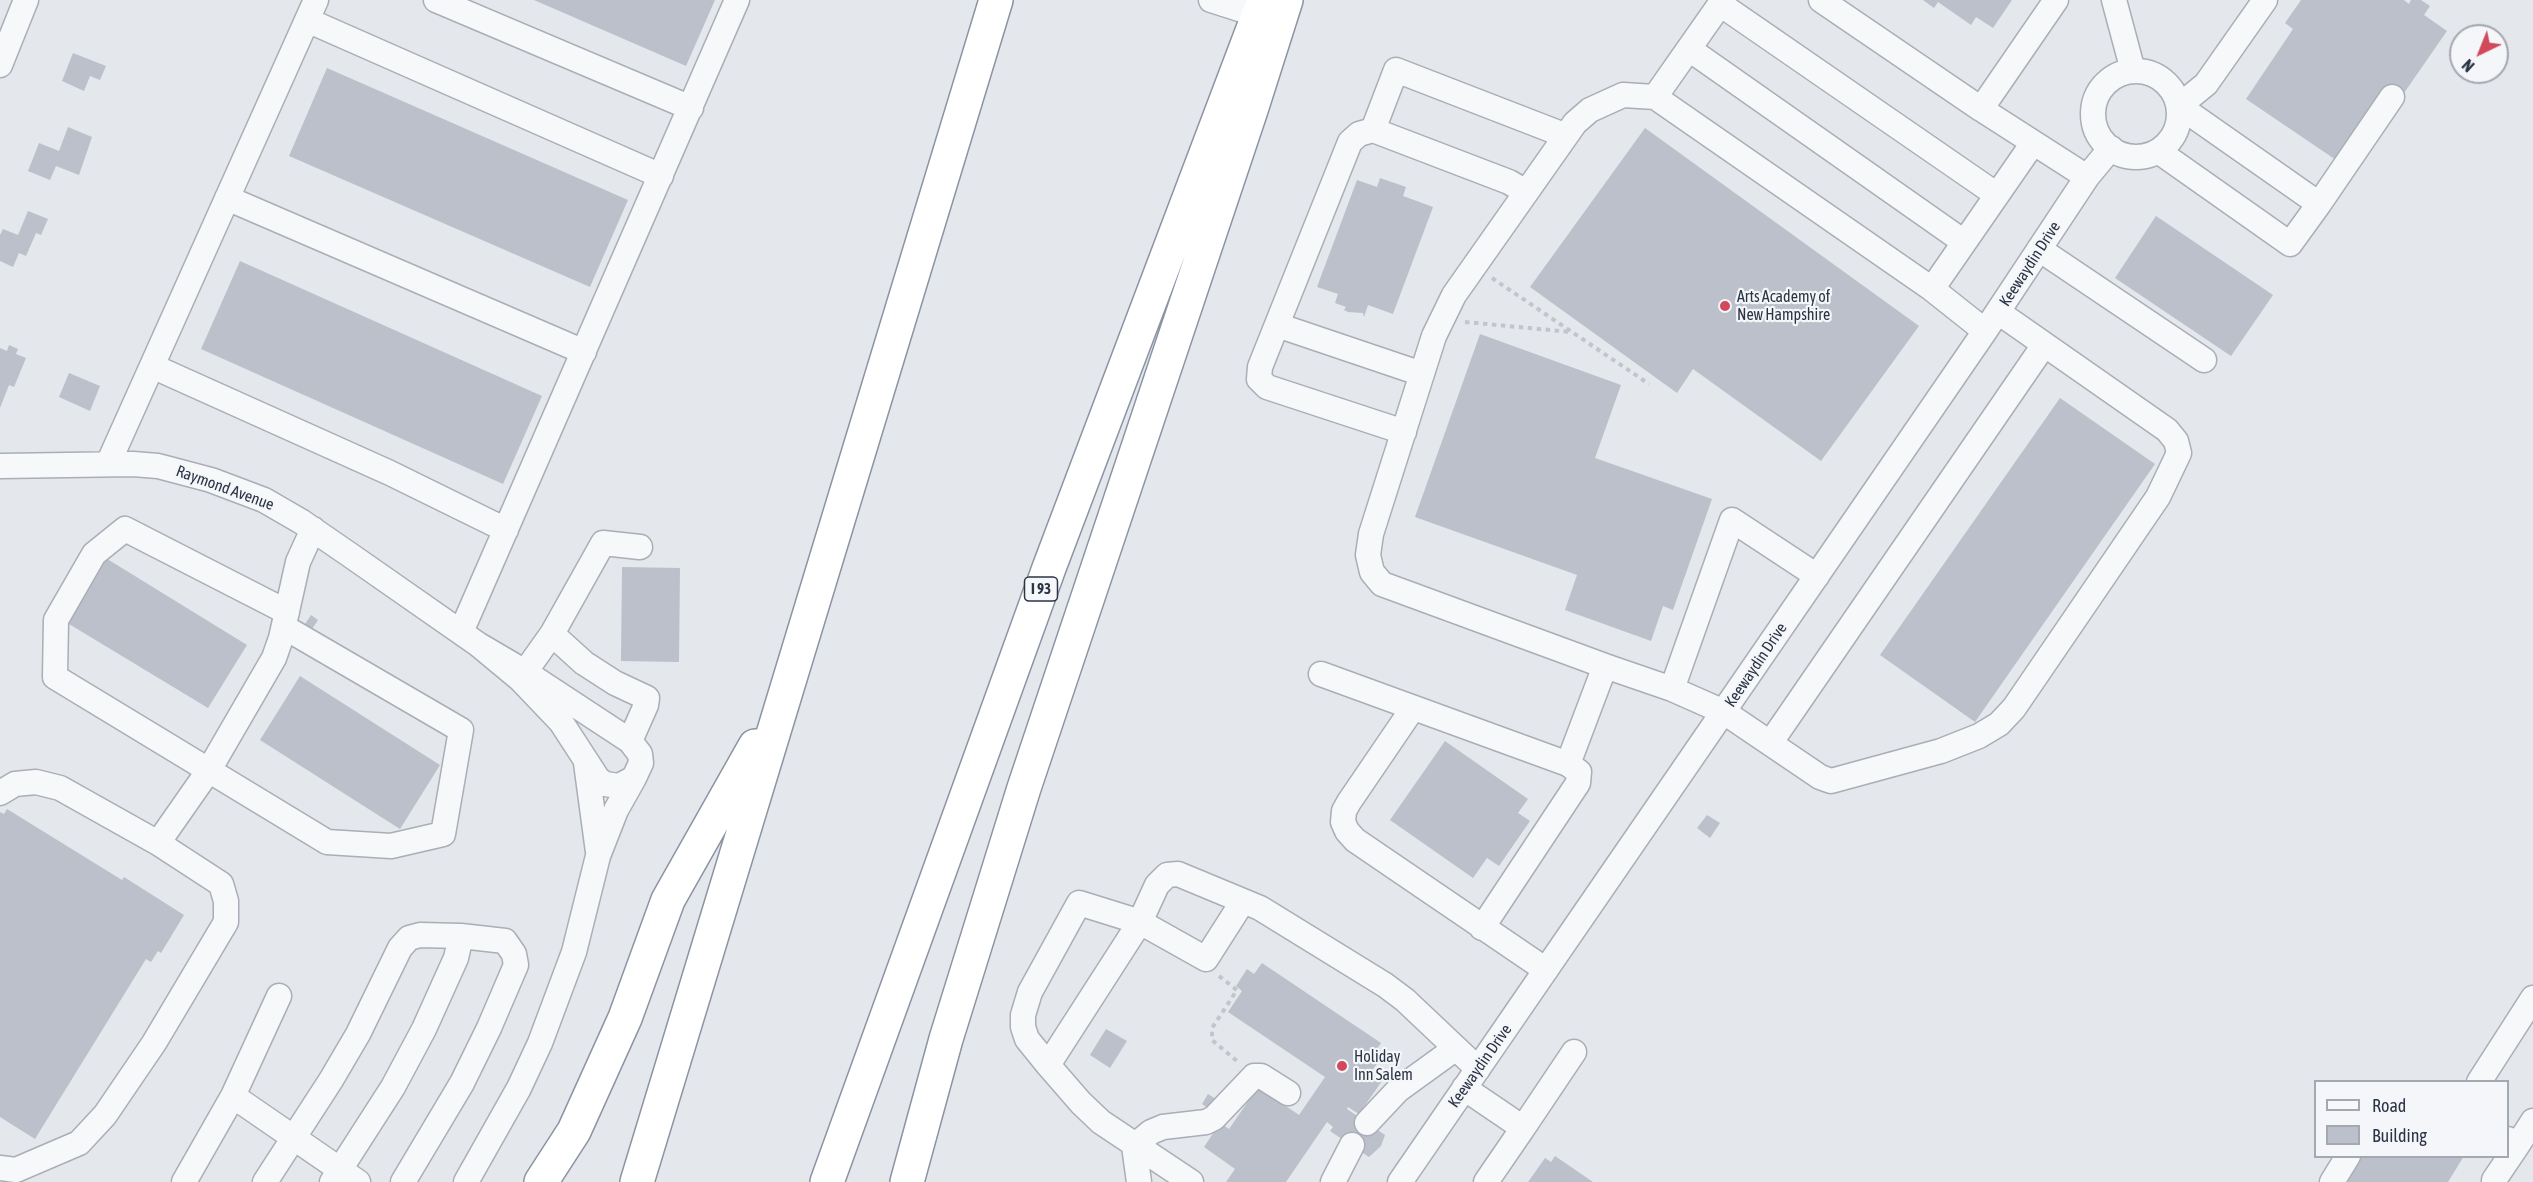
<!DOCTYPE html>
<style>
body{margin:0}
#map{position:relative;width:2533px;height:1182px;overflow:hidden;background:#e4e7ec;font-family:"Asap Condensed",sans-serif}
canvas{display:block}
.legend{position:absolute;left:2314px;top:1080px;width:195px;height:78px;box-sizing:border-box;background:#f4f6f9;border:2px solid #a4a8b1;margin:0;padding:8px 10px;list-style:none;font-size:18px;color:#2b3445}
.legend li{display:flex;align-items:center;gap:12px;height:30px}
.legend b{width:30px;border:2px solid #a4a8b1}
.north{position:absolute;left:2449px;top:24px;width:60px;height:60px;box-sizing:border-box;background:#f4f6f9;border:2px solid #a4a8b1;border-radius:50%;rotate:223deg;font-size:16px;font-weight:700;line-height:24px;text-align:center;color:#2b3445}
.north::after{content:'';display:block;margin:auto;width:21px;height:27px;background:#d1495b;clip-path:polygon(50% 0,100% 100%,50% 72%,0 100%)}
</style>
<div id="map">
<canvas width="2533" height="1182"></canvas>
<ul class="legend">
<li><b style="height:8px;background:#f7f8fa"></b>Road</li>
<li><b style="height:16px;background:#bbc0ca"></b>Building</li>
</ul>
<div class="north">N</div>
</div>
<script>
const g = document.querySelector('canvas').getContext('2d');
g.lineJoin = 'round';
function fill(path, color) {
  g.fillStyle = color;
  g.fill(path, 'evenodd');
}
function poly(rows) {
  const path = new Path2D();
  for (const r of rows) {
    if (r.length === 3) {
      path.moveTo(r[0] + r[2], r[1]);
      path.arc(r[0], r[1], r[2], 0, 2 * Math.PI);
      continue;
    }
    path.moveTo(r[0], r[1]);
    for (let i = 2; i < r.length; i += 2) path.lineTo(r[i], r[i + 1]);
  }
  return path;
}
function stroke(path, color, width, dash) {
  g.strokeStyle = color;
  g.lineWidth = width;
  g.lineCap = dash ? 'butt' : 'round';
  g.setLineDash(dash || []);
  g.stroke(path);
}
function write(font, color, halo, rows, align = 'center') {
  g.font = font + ' "Asap Condensed",sans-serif';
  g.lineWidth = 4.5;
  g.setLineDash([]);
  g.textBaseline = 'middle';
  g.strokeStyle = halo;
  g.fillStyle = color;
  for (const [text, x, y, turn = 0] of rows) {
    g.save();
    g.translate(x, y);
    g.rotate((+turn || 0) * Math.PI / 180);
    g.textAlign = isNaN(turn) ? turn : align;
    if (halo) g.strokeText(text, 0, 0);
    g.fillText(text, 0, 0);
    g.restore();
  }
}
fill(poly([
 [534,0,715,0,686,66],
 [1923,0,2012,0,1993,28,1976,17,1971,25,1938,2,1934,8],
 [2301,0,2404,0,2409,4,2411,0,2421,0,2430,6,2424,15,2447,31,2404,93,2391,84,2339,162,2246,99,2293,29,2285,23],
 [73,53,106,66,100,80,90,76,84,91,62,81],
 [327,68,628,200,590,287,289,156],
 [68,127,92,137,79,175,56,166,50,180,28,171,39,143,59,151],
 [1645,128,1919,326,1821,461,1693,369,1677,393,1530,287],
 [1380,178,1406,187,1403,196,1433,207,1393,314,1368,305,1364,317,1363,313,1348,312,1344,310,1346,307,1335,303,1338,294,1317,287,1357,180,1377,187],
 [28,211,48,219,41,235,36,233,26,256,19,253,13,267,0,261,0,235,3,229,18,235],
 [2156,216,2273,295,2231,356,2115,278],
 [240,261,542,396,503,484,201,349],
 [1480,334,1621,385,1595,458,1712,499,1673,610,1663,606,1651,641,1565,610,1577,575,1415,517],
 [9,345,18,349,16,354,26,358,14,387,9,385,0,408,0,348,7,351],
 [69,373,100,386,90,411,59,397],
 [2060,398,2155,464,1975,722,1880,655],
 [104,557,247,645,208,708,64,621],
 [622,567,680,568,679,662,621,661],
 [311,615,318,620,312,629,305,624],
 [300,676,440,765,400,829,260,740],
 [1445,741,1528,799,1518,813,1530,821,1499,866,1487,858,1473,878,1390,820],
 [7,809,122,880,124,877,184,915,161,953,158,951,151,962,146,959,35,1139,0,1117,0,812,4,814],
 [1707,815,1720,823,1710,838,1697,828],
 [1262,963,1381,1043,1373,1055,1380,1060,1370,1073,1382,1081,1359,1114,1348,1107,1347,1109,1385,1135,1381,1146,1369,1157,1330,1131,1333,1127,1327,1122,1286,1182,1226,1182,1235,1169,1204,1147,1220,1123,1229,1129,1258,1087,1299,1115,1325,1077,1228,1012,1242,991,1236,986,1247,969,1254,974],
 [1106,1029,1127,1041,1110,1068,1090,1055],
 [1208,1094,1219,1101,1212,1111,1202,1104],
 [1555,1156,1593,1182,1528,1182,1545,1158,1551,1162],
 [2362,1156,2464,1156,2448,1182,2345,1182]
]), '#bbc0ca');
const minor = poly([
 [436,0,691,108],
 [1211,0,1258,15],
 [1723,0,1655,97,1932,289,2033,143],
 [1821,0,1981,109,2087,177],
 [2114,0,2133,71],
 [1720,4,1997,195],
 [307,20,661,176],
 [1689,49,1964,242],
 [0,65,26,0],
 [2136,114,43],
 [1981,109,2056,0],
 [1373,130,1396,70,1564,135],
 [2158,151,2290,244,2319,204,2179,106,2206,84,2265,0],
 [227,198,584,352],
 [2319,204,2392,97],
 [2039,249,2204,360],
 [1932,289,1985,331],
 [1277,325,1422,374],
 [152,366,390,473,506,530],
 [1404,432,1267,387,1259,379,1260,367,1350,142,1359,134,1373,130,1509,182,1526,192],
 [108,464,316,0],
 [0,466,133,464,158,466,211,480,264,500,302,522,350,555,479,645,520,679,561,722,598,779,605,784,619,786,634,778,641,763,640,754,630,741,525,672,479,645],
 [284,627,461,730,443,834,391,846,327,842,55,677,56,620,94,554,125,529,287,612],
 [461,632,737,0],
 [552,634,584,663,615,683,647,698,646,705,630,741],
 [1605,666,1382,584,1372,572,1368,555,1371,534,1434,336,1454,295,1575,123,1590,110,1623,95,1655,97],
 [525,672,552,634,603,543,640,547],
 [1321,674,1568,764,1579,772,1578,783,1482,928],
 [1672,689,1732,520,1817,576],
 [1413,708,1349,802,1344,811,1343,822,1347,831,1355,840,1546,970],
 [1771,742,2044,345],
 [586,763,598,852],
 [1568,764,1605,666,1672,689,1724,712,1820,777,1831,781,1941,751,1979,736,1999,724,2014,708,2158,497,2179,453,2176,441,2167,430,1998,312],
 [0,793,15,784,36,782,60,788,158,843,221,884,226,901,226,922,154,1043,105,1115,79,1143,16,1170,0,1168],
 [158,843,209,770,274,658,281,638,298,562,313,529],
 [1048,1065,1027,1039,1023,1027,1023,1015,1030,992,1079,903,1140,922,1206,959,1243,901],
 [2479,1082,2533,998],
 [1464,1088,1523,1128,1486,1182],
 [233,1096,358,1182],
 [1367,1123,1398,1090,1456,1048],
 [1523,1128,1574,1052],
 [2517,1146,2533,1121],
 [2494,1180,2517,1146,2508,1139],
 [184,1182,233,1096,279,996],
 [265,1182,331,1080,358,1034,400,948,409,938,420,935,461,936,505,941,514,954,516,965,489,1028,462,1083,403,1182],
 [332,1182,393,1087,424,1029,456,958,461,936],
 [466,1182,519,1088,540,1043,574,952,598,856,616,810,634,778],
 [1139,1182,1134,1146,1151,1132,1163,1127,1206,1122,1214,1118,1254,1076,1261,1076,1288,1093],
 [1191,1182,1101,1122,1081,1103,1048,1065,1140,922,1157,885,1167,875,1178,874,1260,908,1385,985,1405,1000,1478,1069],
 [1333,1182,1352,1145],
 [1400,1182,1985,331,2087,177,2111,148],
 [2332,1182,2348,1156]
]);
const highway = poly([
 [541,1182,574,1131,625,1018,668,900,755,746],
 [637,1182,996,0],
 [827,1182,1049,568,1264,0],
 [907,1182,946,1039,1024,788,1251,110,1286,0]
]);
stroke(minor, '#a9aeb7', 27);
stroke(highway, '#8b94a3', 36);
stroke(poly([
 [1492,278,1649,384],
 [1465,322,1571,332],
 [1219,976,1237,990,1212,1028,1212,1040,1238,1062]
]), '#c2c5cb', 4, [4.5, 4.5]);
stroke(minor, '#f7f8fa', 24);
stroke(highway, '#fff', 33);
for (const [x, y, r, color] of [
 [1725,306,6,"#d1495b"],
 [1342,1066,6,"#d1495b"]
]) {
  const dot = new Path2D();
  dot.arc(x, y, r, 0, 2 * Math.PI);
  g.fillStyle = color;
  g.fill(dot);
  stroke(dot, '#f4f6f9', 2);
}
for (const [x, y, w] of [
 [1041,589,33]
]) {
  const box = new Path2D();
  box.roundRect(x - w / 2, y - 12, w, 24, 4.5);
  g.fillStyle = '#f4f6f9';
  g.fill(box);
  stroke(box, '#2b3445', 1.5);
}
write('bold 15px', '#2b3445', null, [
 ["I 93",1041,589]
]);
write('16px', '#2b3445', '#f4f6f9', [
 ["Keewaydin Drive",2030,264,-57],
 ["Raymond Avenue",225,488,20],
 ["Keewaydin Drive",1756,665,-56],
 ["Keewaydin Drive",1480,1066,-55]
]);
write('16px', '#2b3445', '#f4f6f9', [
 ["Arts Academy of",1737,297],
 ["New Hampshire",1737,315],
 ["Holiday",1354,1057],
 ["Inn Salem",1354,1075]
], 'left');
</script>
